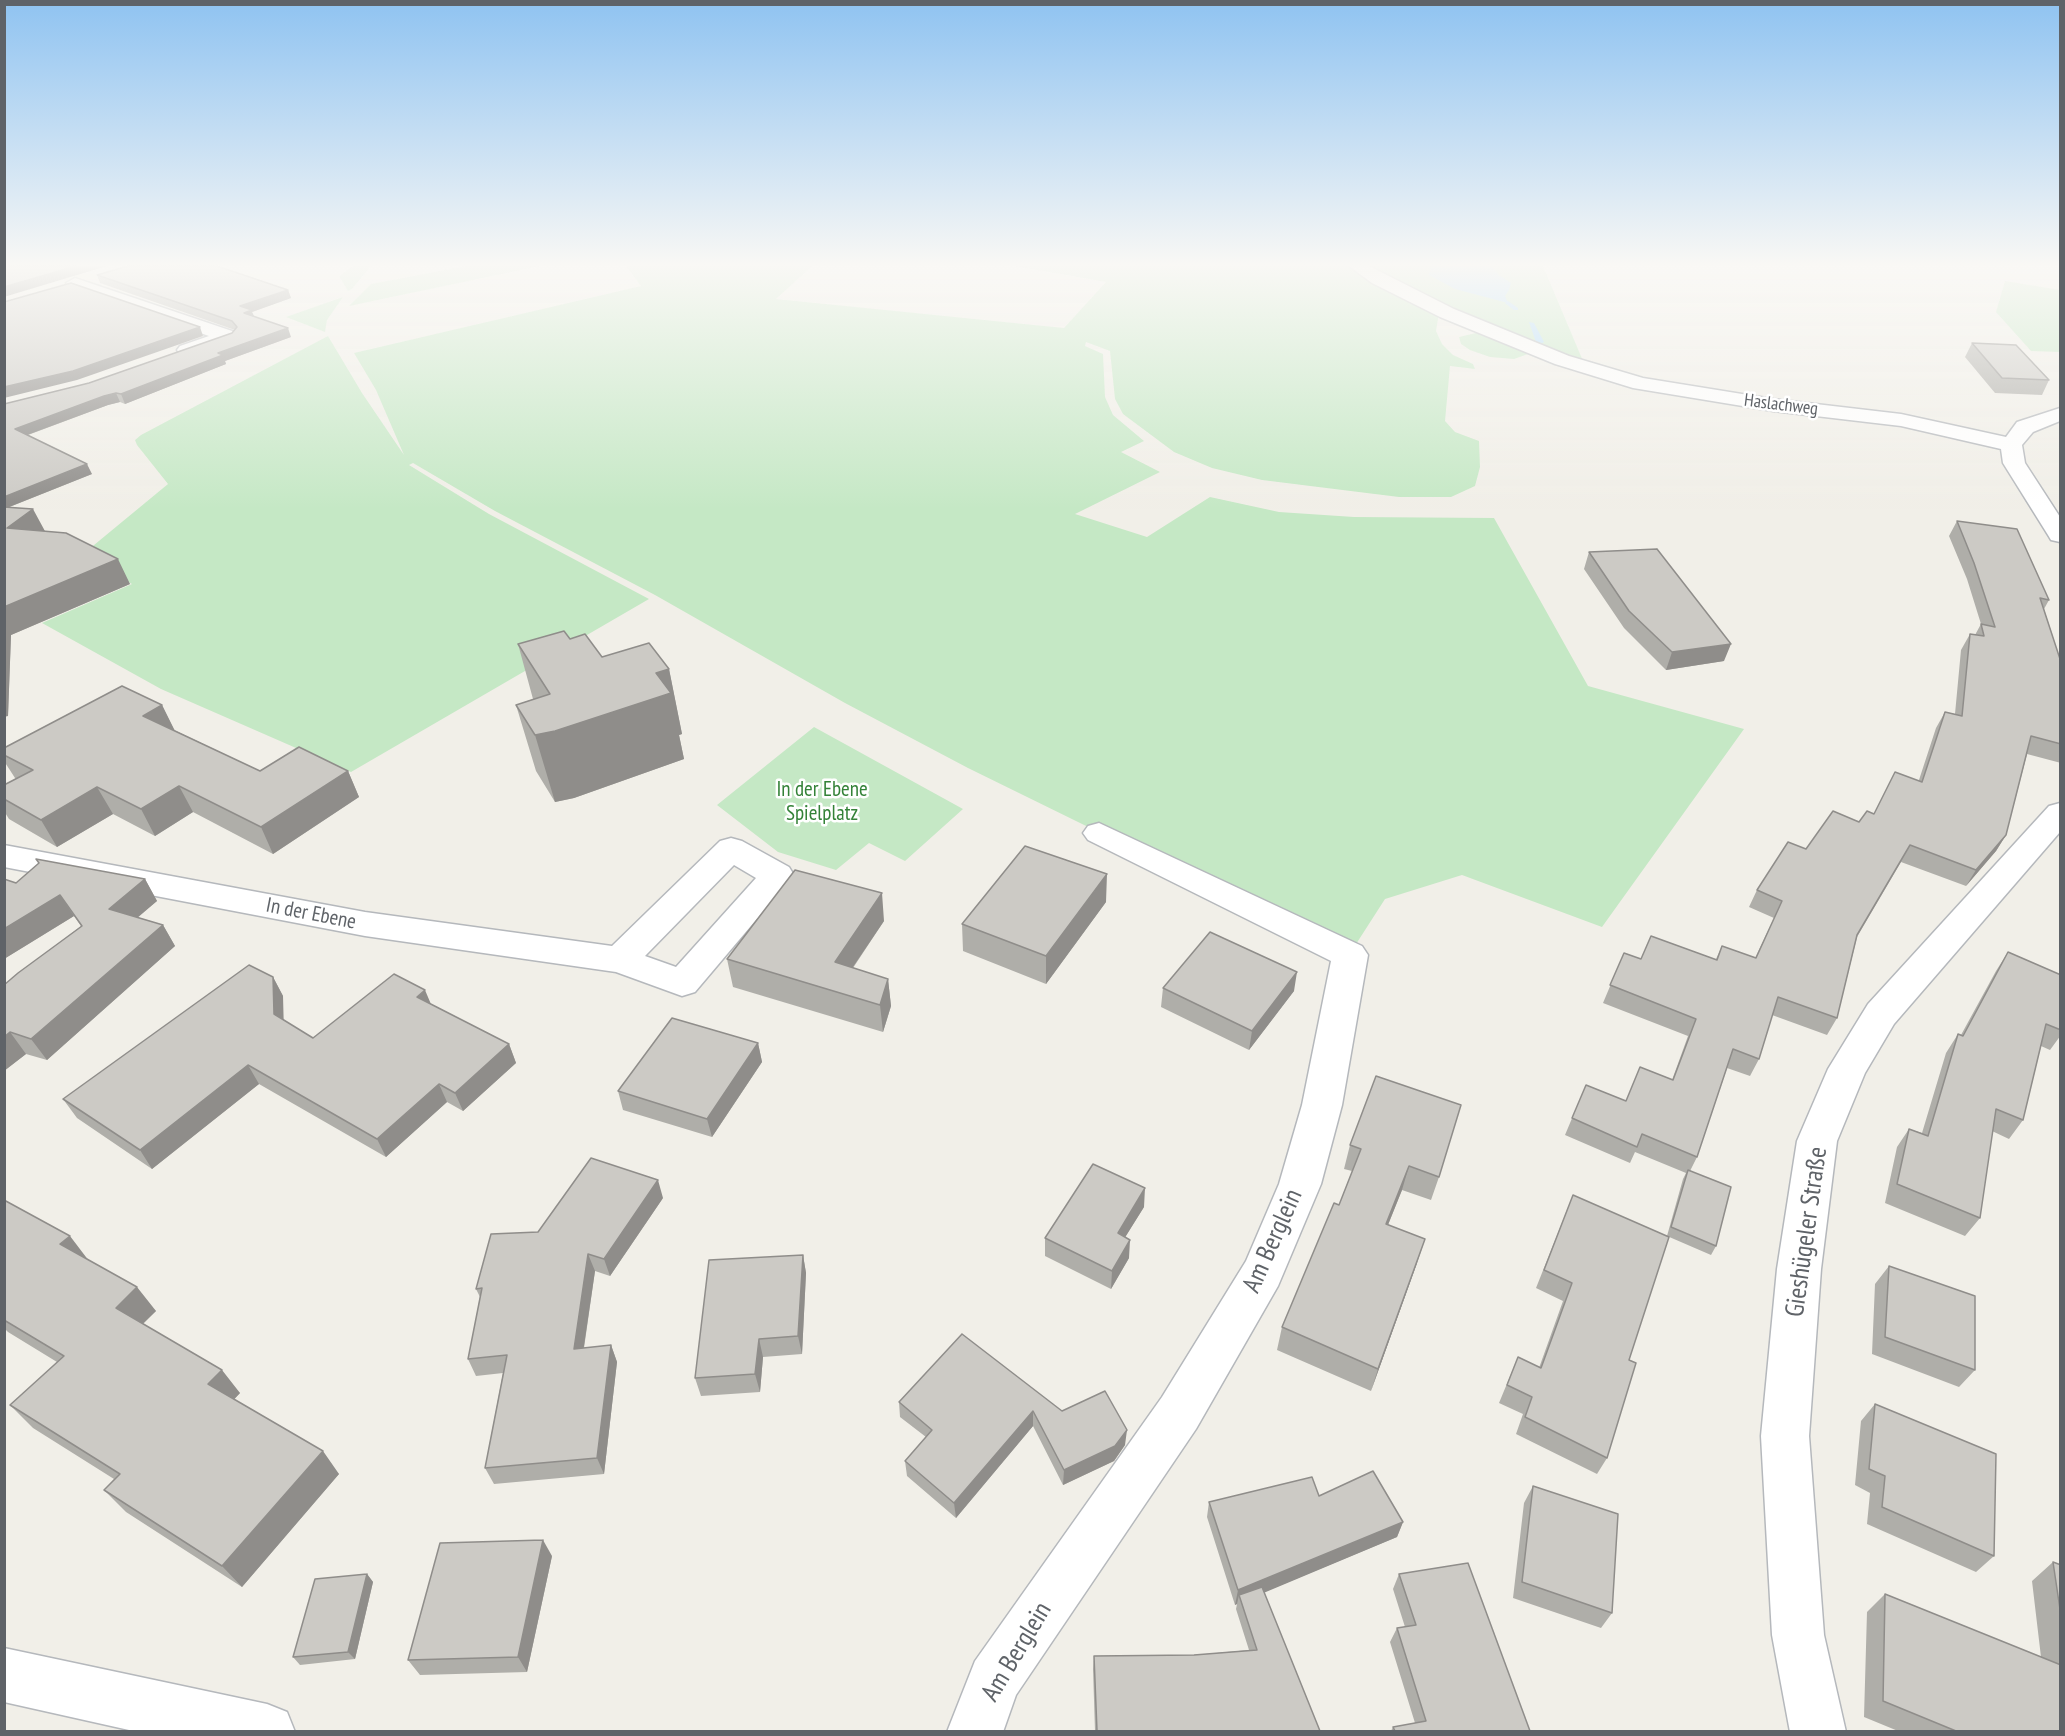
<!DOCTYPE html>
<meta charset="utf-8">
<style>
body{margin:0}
#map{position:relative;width:2065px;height:1736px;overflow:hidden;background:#f1efe8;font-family:"PT Sans Narrow",sans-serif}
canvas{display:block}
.frame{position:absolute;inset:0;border:6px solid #5f6368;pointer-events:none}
</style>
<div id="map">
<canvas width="2065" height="1736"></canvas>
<div class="frame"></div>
</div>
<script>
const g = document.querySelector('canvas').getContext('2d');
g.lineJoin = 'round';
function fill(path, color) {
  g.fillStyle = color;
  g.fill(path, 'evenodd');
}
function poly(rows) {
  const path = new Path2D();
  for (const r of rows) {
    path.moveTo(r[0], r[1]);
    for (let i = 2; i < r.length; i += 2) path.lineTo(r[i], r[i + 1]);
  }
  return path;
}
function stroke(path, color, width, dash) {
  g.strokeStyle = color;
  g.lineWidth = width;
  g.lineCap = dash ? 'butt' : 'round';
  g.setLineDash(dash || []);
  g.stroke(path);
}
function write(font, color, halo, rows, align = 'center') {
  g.font = font + ' "PT Sans Narrow",sans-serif';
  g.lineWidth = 5;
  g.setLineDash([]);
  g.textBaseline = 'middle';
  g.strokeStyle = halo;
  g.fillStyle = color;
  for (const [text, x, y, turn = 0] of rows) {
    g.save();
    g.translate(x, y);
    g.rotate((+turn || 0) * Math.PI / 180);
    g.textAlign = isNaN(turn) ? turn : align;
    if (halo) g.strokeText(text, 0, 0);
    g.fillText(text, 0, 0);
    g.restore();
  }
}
fill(poly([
 [353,266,371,266,352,289,348,291,339,276],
 [466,266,540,266,349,306,371,284],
 [626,266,812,266,776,299,1064,328,1106,282,1015,266,1349,266,1384,287,1439,313,1436,331,1442,344,1453,355,1473,364,1475,369,1450,366,1445,421,1455,432,1479,441,1480,467,1475,486,1451,497,1399,497,1262,480,1212,468,1174,452,1123,414,1115,399,1110,351,1086,342,1085,346,1103,354,1105,397,1113,415,1144,441,1121,452,1160,472,1075,514,1147,537,1210,497,1279,512,1354,517,1494,518,1588,686,1744,729,1602,927,1462,875,1385,899,1349,955,968,768,845,703,655,595,495,511,413,463,409,465,489,514,649,599,351,772,161,689,42,623,132,584,87,560,88,550,168,484,137,445,135,440,141,435,328,336,362,393,404,455,376,390,354,353,641,286],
 [1364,266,1543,266,1583,361,1553,352,1448,308,1376,274],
 [2005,281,2060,290,2060,352,2031,351,1996,312],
 [343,297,327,320,325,332,286,317],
 [1476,333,1488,334,1526,350,1528,354,1514,359,1490,357,1470,350,1461,344,1459,337],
 [814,727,963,809,905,861,869,843,836,870,778,852,717,805]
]), '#c5e8c5');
fill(poly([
 [1431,266,1492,266,1499,275,1511,283,1509,290,1505,296,1508,303,1455,289,1429,275]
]), '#aadaff');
fill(poly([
 [1508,301,1518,308,1518,310,1514,310,1506,304,1505,303,1508,301],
 [1529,322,1534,323,1544,342,1542,343,1536,342,1529,322]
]), '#aadaff');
const minor = poly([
 [1349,266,1369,266,1454,309,1569,356,1643,378,1773,399,1901,414,2006,437,2017,422,2060,408,2060,421,2033,432,2022,445,2025,463,2060,517,2060,542,2051,540,2048,535,2003,463,2001,449,1901,426,1773,411,1633,388,1555,364,1440,317,1372,283,1349,266],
 [75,278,235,332,238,336,235,340,194,354,180,354,177,350,180,346,209,336,69,287,66,283,75,278],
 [2060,803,2060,832,1894,1024,1865,1073,1837,1141,1821,1269,1809,1436,1824,1635,1846,1732,1790,1732,1772,1635,1761,1436,1777,1269,1797,1141,1828,1069,1868,1004,2049,806,2060,803],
 [1099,823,1362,946,1368,955,1342,1105,1321,1184,1278,1286,1196,1429,1016,1695,1003,1732,947,1732,975,1661,1162,1397,1246,1261,1279,1184,1302,1105,1331,961,1088,840,1083,833,1088,826,1099,823],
 [731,838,742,841,789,867,794,875,695,992,682,996,616,972,365,936,4,867,4,845,365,912,612,946,720,841,731,838],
 [734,865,756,878,676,967,645,956,734,865],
 [4,1648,267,1704,287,1712,295,1732,138,1732,4,1702,4,1648]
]);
stroke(minor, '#b5b8bc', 3);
fill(minor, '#fff');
fill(poly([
 [223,268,288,290,291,298,252,312,254,316,291,337,225,361,226,364,125,404,120,402,108,405,28,435,92,474,7,508,130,584,11,635,8,716,4,404,89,383,232,333,235,330,100,283,97,275],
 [1972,343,2049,380,2042,395,1995,393,1965,357],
 [1957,521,2049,600,2044,609,2061,662,2061,763,2027,754,2006,835,1996,851,1966,886,1901,862,1857,937,1837,1018,1827,1035,1772,1015,1759,1059,1750,1076,1727,1068,1697,1157,1690,1171,1716,1246,1711,1255,1667,1236,1683,1179,1686,1173,1635,1152,1630,1163,1565,1135,1586,1085,1626,1101,1640,1067,1672,1080,1688,1036,1603,1003,1624,953,1641,959,1716,959,1722,946,1755,958,1774,918,1749,907,1757,890,1806,849,1874,814,1919,780,1936,728,1945,712,1955,714,1961,650,1970,634,1975,635,1981,624,1967,579,1949,536],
 [1589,552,1724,661,1666,670,1624,628,1584,569],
 [570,639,602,657,669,669,682,734,679,735,684,759,574,798,555,802,536,771,516,705,533,699,518,644],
 [162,705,174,730,260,771,348,771,359,797,273,854,193,812,155,836,113,814,57,847,9,819,4,811,4,785,16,779,15,778,4,761,4,748],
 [4,879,16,883,145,879,157,901,137,917,163,925,175,946,47,1060,26,1054,4,1071,4,985,81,926,74,916,4,959],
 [1106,902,1046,984,963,951,962,924],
 [884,921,853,968,888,979,891,1006,883,1032,733,987,727,959],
 [2008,952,2061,975,2061,1035,2050,1050,2041,1046,2023,1120,2009,1139,1992,1131,1980,1218,1965,1236,1885,1203,1897,1147,1909,1129,1922,1133,1946,1053,1958,1034,1961,1035,1996,971],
 [273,977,283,996,283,1020,313,1038,431,1004,509,1044,516,1063,463,1111,447,1102,386,1157,259,1084,152,1169,77,1118,63,1099],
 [1163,988,1294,991,1249,1050,1161,1007],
 [758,1043,762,1062,712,1137,623,1110,618,1091],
 [1350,1145,1439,1177,1431,1200,1402,1190,1388,1225,1417,1263,1371,1391,1277,1350,1282,1327,1339,1205,1352,1171,1344,1169],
 [1573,1195,1629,1360,1607,1458,1597,1474,1516,1434,1523,1414,1499,1403,1518,1357,1539,1368,1563,1301,1536,1288],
 [663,1198,610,1276,595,1271,584,1348,611,1345,617,1362,604,1474,494,1484,485,1468,503,1373,476,1376,468,1359,480,1297,476,1289],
 [4,1200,88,1260,156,1311,143,1324,240,1393,234,1399,339,1474,242,1587,126,1512,104,1490,114,1479,33,1428,10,1405,57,1362,8,1332,4,1328],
 [1144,1207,1125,1237,1129,1258,1111,1289,1045,1256,1045,1238],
 [803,1255,806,1273,802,1354,763,1357,760,1392,701,1396,695,1378],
 [1889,1266,1975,1370,1959,1387,1872,1354,1875,1284],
 [899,1402,1062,1411,1125,1445,1114,1461,1063,1485,1033,1426,956,1518,907,1476,905,1461,926,1437,900,1417],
 [1875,1404,1994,1556,1976,1572,1867,1524,1870,1493,1855,1485,1861,1421],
 [1533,1486,1612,1613,1601,1628,1513,1598,1524,1503],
 [1319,1496,1403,1522,1397,1537,1264,1592,1320,1731,1095,1731,1093,1669,1094,1656,1194,1655,1249,1650,1236,1609,1237,1604,1235,1605,1207,1517,1209,1502],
 [552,1556,527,1672,420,1675,408,1660],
 [2053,1562,2061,1565,2061,1731,1898,1731,1864,1717,1867,1612,1885,1594,2041,1657,2032,1581],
 [367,1574,373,1582,355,1659,300,1665,293,1657],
 [1399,1574,1530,1731,1391,1731,1393,1727,1415,1723,1390,1642,1397,1628,1405,1627,1393,1589]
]), '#afaea9');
fill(poly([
 [76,266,107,266,4,297,4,287],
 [288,290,291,298,252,312,255,319,244,314,240,306],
 [200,327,203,336,77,380,4,398,4,387],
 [288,328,291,337,225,361,226,364,125,404,121,394,218,353],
 [116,393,120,402,108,405,19,438,15,429,104,396],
 [87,464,92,474,4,509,4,497],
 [33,509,46,533,7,528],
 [118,559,130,584,11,635,8,716,4,717,4,607],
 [1731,644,1724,661,1666,670,1672,652],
 [669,669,682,734,679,735,684,759,574,798,555,802,535,735,656,673],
 [162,705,175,731,143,716],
 [348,771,359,797,273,854,261,827],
 [179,786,193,812,155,836,141,809],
 [97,787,113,814,57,847,41,820],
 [2006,835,1996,851,1966,886,1976,870],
 [1107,874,1106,902,1046,984,1046,956],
 [145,879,157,901,122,931,109,909],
 [882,893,884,921,838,989,835,962],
 [60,895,74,916,4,959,4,929],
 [163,925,175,946,47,1060,31,1039],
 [1297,972,1294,991,1249,1050,1252,1031],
 [273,977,283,996,284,1033,274,1014],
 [888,979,891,1006,883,1032,880,1005],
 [425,990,433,1009,417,997],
 [10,1032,26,1054,4,1071,4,1037],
 [758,1043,762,1062,712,1137,707,1119],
 [509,1044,516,1063,463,1111,455,1093],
 [248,1065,259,1084,152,1169,140,1150],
 [439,1084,447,1102,386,1157,377,1139],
 [1409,1166,1402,1190,1379,1247,1386,1224],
 [658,1180,663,1198,610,1276,604,1259],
 [1145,1188,1144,1207,1116,1252,1118,1233],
 [70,1236,89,1261,60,1244],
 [1425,1239,1417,1263,1371,1391,1378,1369],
 [1130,1240,1129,1258,1111,1289,1112,1271],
 [588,1254,595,1271,581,1366,574,1349],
 [803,1255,806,1273,802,1354,798,1336],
 [137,1287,156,1311,135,1331,116,1308],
 [759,1339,763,1357,760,1392,755,1374],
 [611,1345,617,1362,604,1474,597,1458],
 [222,1370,240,1393,227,1407,208,1384],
 [1033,1411,1033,1426,956,1518,954,1503],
 [1127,1430,1125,1445,1114,1461,1063,1485,1064,1470],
 [323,1451,339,1474,242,1587,222,1566],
 [1403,1522,1397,1537,1242,1602,1239,1595,1237,1604,1235,1605,1238,1590],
 [543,1540,552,1556,527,1672,518,1657],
 [367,1574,373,1582,355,1659,348,1652]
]), '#8f8d8a');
const building = poly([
 [4,266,76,266,4,287,4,266],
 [128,266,217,266,288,290,240,306,252,310,244,313,288,328,218,353,223,355,121,394,116,393,104,396,15,429,87,464,4,497,4,404,89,383,232,333,237,327,232,321,97,275,128,266],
 [71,283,200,327,73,371,4,387,4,302,71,283],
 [1972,343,2016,345,2049,380,2002,378,1972,343],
 [4,507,33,509,7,528,66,533,118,559,4,607,4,507],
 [1957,521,2017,529,2049,600,2040,598,2061,662,2061,744,2031,736,2006,835,1976,870,1910,845,1857,935,1837,1018,1778,997,1759,1059,1733,1049,1697,1157,1642,1134,1637,1147,1572,1118,1586,1085,1626,1101,1640,1067,1673,1080,1696,1019,1610,985,1624,953,1641,959,1651,936,1717,960,1722,946,1756,958,1782,901,1757,890,1788,842,1806,849,1833,811,1859,822,1867,811,1874,814,1895,772,1922,782,1945,712,1962,716,1970,634,1984,636,1981,624,1995,627,1974,563,1957,521],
 [1657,549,1731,644,1672,652,1629,611,1589,552,1657,549],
 [564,631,570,639,585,634,602,657,649,643,669,669,656,673,671,693,555,731,535,735,516,705,550,694,518,644,564,631],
 [122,686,162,705,143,716,260,771,299,747,348,771,261,827,179,786,141,809,97,787,41,820,4,799,4,785,33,770,4,755,4,748,122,686],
 [1025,846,1107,874,1046,956,962,924,1025,846],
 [36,859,145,879,109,909,163,925,31,1039,10,1032,4,1037,4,985,18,973,82,926,60,895,4,929,4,879,16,883,39,863,36,859],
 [795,870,882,893,835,962,888,979,880,1005,727,959,795,870],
 [1210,932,1297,972,1252,1031,1163,988,1210,932],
 [2008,952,2061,975,2061,1030,2046,1024,2023,1120,1996,1109,1980,1218,1897,1184,1909,1129,1928,1136,1958,1034,1963,1036,2008,952],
 [249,965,273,977,274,1014,313,1038,394,974,425,990,417,997,509,1044,455,1093,439,1084,377,1139,248,1065,140,1150,63,1099,249,965],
 [672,1018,758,1043,707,1119,618,1091,672,1018],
 [1376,1076,1461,1105,1439,1177,1409,1166,1386,1224,1425,1239,1378,1369,1282,1327,1334,1203,1339,1205,1361,1149,1350,1145,1376,1076],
 [591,1158,658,1180,604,1259,588,1254,574,1349,611,1345,597,1458,485,1468,507,1355,468,1359,482,1288,476,1289,491,1234,538,1232,591,1158],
 [1093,1164,1145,1188,1118,1233,1130,1240,1112,1271,1045,1238,1093,1164],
 [1688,1170,1731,1187,1716,1246,1671,1227,1688,1170],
 [1573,1195,1669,1237,1629,1360,1636,1363,1607,1458,1525,1417,1532,1397,1507,1385,1518,1357,1541,1368,1572,1283,1544,1270,1573,1195],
 [4,1200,70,1236,60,1244,137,1287,116,1308,222,1370,208,1384,323,1451,222,1566,104,1490,120,1474,10,1405,64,1356,4,1320,4,1200],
 [803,1255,798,1336,759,1339,755,1374,695,1378,709,1260,803,1255],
 [1889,1266,1975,1296,1975,1370,1885,1337,1889,1266],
 [962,1334,1062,1411,1105,1391,1127,1430,1115,1446,1064,1470,1033,1411,954,1503,905,1461,932,1430,899,1402,962,1334],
 [1875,1404,1996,1454,1994,1556,1882,1507,1885,1476,1869,1469,1875,1404],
 [1373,1471,1403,1522,1238,1590,1209,1502,1312,1477,1319,1496,1373,1471],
 [1533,1486,1618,1514,1612,1613,1522,1582,1533,1486],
 [543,1540,518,1657,408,1660,440,1543,543,1540],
 [2053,1562,2061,1565,2061,1616,2053,1562],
 [1468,1563,1530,1731,1395,1731,1393,1727,1426,1721,1397,1628,1416,1625,1399,1574,1468,1563],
 [367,1574,348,1652,293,1657,315,1579,367,1574],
 [1262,1587,1320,1731,1097,1731,1094,1656,1194,1655,1257,1650,1239,1595,1262,1587],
 [1885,1594,2061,1665,2061,1731,1956,1731,1883,1701,1885,1594]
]);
fill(building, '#cccac5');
stroke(building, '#8f8d8a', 1.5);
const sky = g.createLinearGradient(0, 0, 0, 509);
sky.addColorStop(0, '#8fc3f1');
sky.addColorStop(0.52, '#f9f8f5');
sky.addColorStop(1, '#f9f8f500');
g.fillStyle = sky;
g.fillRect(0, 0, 2065, 509);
write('18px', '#5f6368', '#fff', [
 ["Haslachweg",1781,405,7]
]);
write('21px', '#348238', '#fff', [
 ["In der Ebene",822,790],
 ["Spielplatz",822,814]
]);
write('21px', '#5f6368', '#fff', [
 ["In der Ebene",311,914,11]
]);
write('26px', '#5f6368', '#fff', [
 ["Gieshügeler Straße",1807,1232,-82],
 ["Am Berglein",1273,1241,-66],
 ["Am Berglein",1017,1652,-59]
]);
</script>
